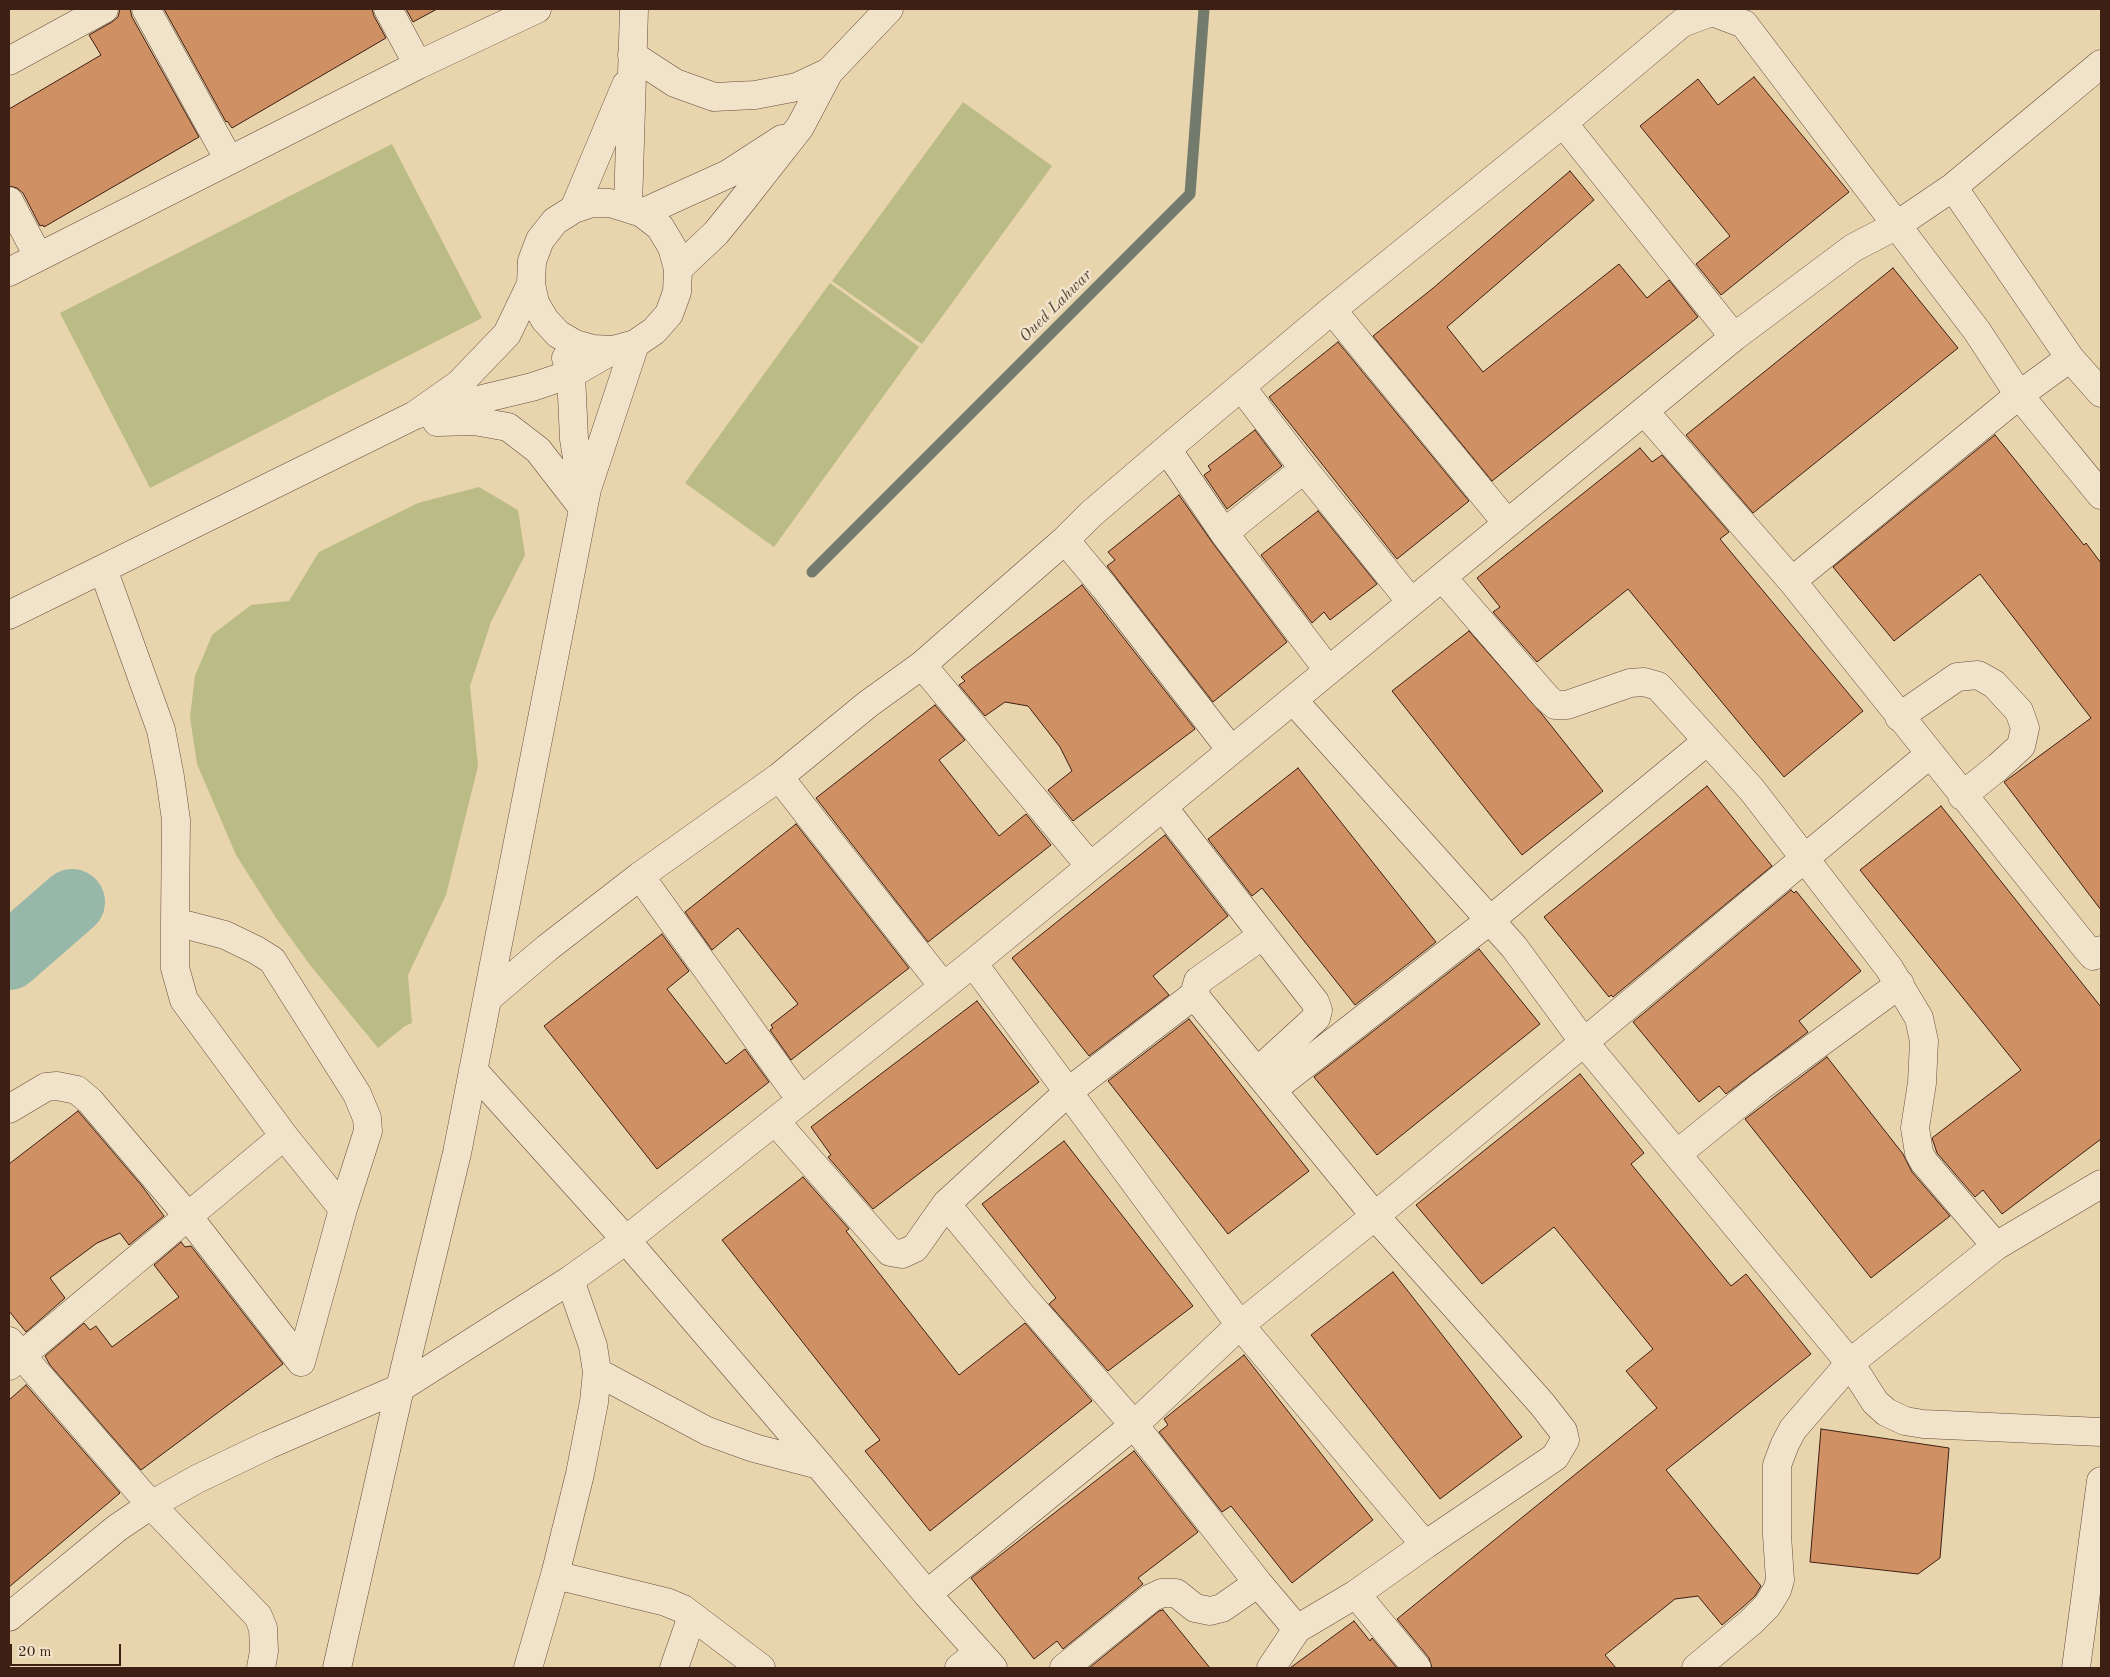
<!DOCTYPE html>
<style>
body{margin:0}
#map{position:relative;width:2110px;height:1677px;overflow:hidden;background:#e8d4ad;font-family:"Old Standard TT",serif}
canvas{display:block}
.frame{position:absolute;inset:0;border:10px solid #3d1f13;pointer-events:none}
.scale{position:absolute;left:10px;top:1644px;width:111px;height:22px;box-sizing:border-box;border:2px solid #3d1f13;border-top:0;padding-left:6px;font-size:15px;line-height:18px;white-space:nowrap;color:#3d1f13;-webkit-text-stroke:4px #f0e3ca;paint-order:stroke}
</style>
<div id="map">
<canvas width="2110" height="1677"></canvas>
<div class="frame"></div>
<div class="scale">20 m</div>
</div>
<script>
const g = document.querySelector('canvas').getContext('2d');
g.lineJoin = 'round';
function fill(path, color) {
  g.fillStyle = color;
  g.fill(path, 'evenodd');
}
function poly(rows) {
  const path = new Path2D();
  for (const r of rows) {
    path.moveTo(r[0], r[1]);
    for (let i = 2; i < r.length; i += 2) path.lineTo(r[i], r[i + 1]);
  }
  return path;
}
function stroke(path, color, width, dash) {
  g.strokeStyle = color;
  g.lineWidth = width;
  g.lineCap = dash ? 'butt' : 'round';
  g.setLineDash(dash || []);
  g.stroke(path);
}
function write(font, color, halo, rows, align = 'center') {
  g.font = font + ' "Old Standard TT",serif';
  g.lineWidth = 5;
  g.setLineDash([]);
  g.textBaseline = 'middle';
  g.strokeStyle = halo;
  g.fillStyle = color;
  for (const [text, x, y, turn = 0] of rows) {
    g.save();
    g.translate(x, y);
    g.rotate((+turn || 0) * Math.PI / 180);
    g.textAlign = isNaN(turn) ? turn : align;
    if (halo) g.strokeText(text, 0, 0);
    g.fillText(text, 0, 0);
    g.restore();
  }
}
fill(poly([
 [963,102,1052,166,922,344,832,281],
 [392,144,482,318,150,488,60,313],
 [830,283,919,347,774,547,685,483],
 [479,487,518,510,525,555,491,622,470,686,478,766,446,895,408,975,412,1023,405,1026,378,1048,310,965,276,918,236,855,197,764,190,717,195,676,212,635,251,605,289,601,319,552,418,503]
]), '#bbbb86');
stroke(poly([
 [812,572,1190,194,1204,9]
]), '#737b6c', 11);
stroke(poly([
 [9,957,72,902]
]), '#97b8a8', 66);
const building = poly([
 [120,9,130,9,132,17,199,137,44,227,43,225,40,226,23,193,17,188,9,186,9,109,101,55,89,35,112,22,118,17,120,9],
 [164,9,372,9,374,16,386,38,232,128,227,121,226,122,164,9],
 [406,9,437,9,413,22,406,9],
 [1754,77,1849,192,1721,295,1696,264,1730,236,1640,126,1698,79,1718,105,1754,77],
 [1570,171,1594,200,1447,327,1483,372,1619,264,1647,298,1669,280,1698,317,1492,481,1373,336,1432,289,1570,171],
 [1893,268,1958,348,1753,513,1686,435,1893,268],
 [1338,342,1469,501,1397,559,1269,397,1338,342],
 [1255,430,1282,466,1227,509,1204,475,1211,470,1208,466,1255,430],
 [1995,435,2084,545,2086,543,2101,563,2101,910,2004,782,2091,718,1980,574,1894,641,1833,567,1995,435],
 [1640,448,1652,462,1662,455,1729,532,1720,539,1863,711,1784,777,1628,589,1537,662,1493,612,1500,607,1477,578,1640,448],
 [1179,495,1212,542,1287,642,1213,702,1107,566,1115,560,1108,552,1179,495],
 [1318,511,1377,584,1330,620,1324,612,1312,623,1261,555,1318,511],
 [1082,585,1195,729,1073,821,1048,790,1072,771,1060,747,1028,706,1005,702,985,716,959,685,965,681,961,677,1082,585],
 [1469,631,1541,713,1603,791,1522,855,1392,691,1469,631],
 [935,705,965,740,939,760,999,836,1026,814,1051,845,928,942,816,798,935,705],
 [1298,768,1436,942,1355,1005,1262,888,1252,896,1208,839,1298,768],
 [1707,786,1772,866,1613,997,1611,995,1609,997,1544,917,1707,786],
 [1941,806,2101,1007,2101,1139,2002,1214,1983,1190,1975,1197,1937,1153,1932,1138,2021,1070,1860,870,1941,806],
 [796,824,909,968,791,1060,770,1030,773,1028,771,1025,798,1004,738,928,712,950,685,912,796,824],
 [1165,835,1228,916,1153,976,1169,995,1089,1056,1012,958,1165,835],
 [1791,890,1794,893,1796,891,1861,971,1799,1021,1808,1032,1726,1094,1719,1086,1699,1102,1633,1022,1791,890],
 [662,934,689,971,667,989,726,1064,745,1049,769,1082,657,1169,544,1026,662,934],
 [1479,949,1540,1024,1377,1155,1314,1077,1479,949],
 [977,1001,1039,1082,873,1209,828,1157,831,1155,811,1127,977,1001],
 [1189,1019,1309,1171,1228,1234,1108,1081,1189,1019],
 [1827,1057,1903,1154,1912,1172,1950,1216,1871,1278,1745,1119,1827,1057],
 [1580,1074,1644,1153,1631,1164,1731,1286,1746,1274,1811,1354,1666,1470,1761,1586,1755,1596,1743,1607,1722,1625,1698,1596,1675,1599,1605,1655,1616,1668,1432,1668,1429,1658,1397,1619,1657,1408,1626,1371,1653,1349,1554,1227,1482,1284,1416,1205,1580,1074],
 [78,1111,142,1186,164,1216,129,1245,120,1233,97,1243,50,1278,65,1298,26,1332,9,1311,9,1164,78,1111],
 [1064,1141,1193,1306,1108,1371,1049,1304,1056,1298,982,1204,1064,1141],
 [803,1177,849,1229,846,1231,959,1375,1025,1323,1092,1401,930,1531,865,1451,880,1440,722,1240,803,1177],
 [181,1242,185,1247,191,1246,283,1364,141,1470,50,1365,45,1356,84,1323,90,1330,96,1326,112,1347,179,1297,154,1265,181,1242],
 [1393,1272,1522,1437,1440,1499,1311,1335,1393,1272],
 [1244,1355,1373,1520,1292,1583,1231,1506,1222,1512,1159,1432,1168,1425,1164,1419,1244,1355],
 [26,1385,120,1493,9,1587,9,1400,26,1385],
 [1821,1429,1949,1448,1940,1558,1918,1574,1810,1562,1821,1429],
 [1134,1451,1198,1532,1138,1578,1143,1584,1063,1649,1057,1641,1034,1659,971,1578,1134,1451],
 [1163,1610,1210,1668,1089,1668,1159,1611,1163,1610],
 [1354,1621,1370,1641,1372,1638,1397,1668,1290,1668,1354,1621]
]);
fill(building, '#cf9064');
stroke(building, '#3d1f13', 1);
const minor = poly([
 [146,9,229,160],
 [388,9,418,65],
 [632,55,675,83,714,97,755,95,797,87,829,72],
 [9,61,104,9],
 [1563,123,1734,337],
 [1953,187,2070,358,2101,393],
 [9,201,38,256],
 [628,207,634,9],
 [574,209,626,85],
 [642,213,728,174,782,139],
 [678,269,716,233,742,201,800,127,829,72,889,9],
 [9,272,418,65,537,9],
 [1332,310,1507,523],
 [566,358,571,374,574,439,578,464,587,489],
 [1242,388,1304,469,1411,602],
 [1644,411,1792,581,2086,948,2093,956,2101,950],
 [415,415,532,387,571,374,613,350,635,344,654,331,669,314,677,292,678,269,672,247,660,227,642,213,610,203,592,203,574,209,555,221,540,240,532,261,531,284,535,303,545,320,558,334,575,344,593,349,613,350],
 [437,422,474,421,508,427,538,450,583,508],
 [1167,449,1224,533,1328,670],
 [1224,533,1304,469],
 [103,569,161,730,170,777,176,820,175,922,225,935,256,950,272,960,357,1094,367,1118,368,1131,343,1209],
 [1442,577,1546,697,1555,705,1567,705,1630,683,1644,682,1658,686,1752,790,1889,968,1919,1018,1924,1041,1922,1083,1915,1128,1919,1153,1924,1162,1996,1246],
 [1792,581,2019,395,2070,358],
 [9,615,415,415,459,384,507,334,531,284],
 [922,665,1090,866],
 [1293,700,1514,947,1583,1041,1850,1363,1875,1402,1886,1412,1905,1421,1923,1424,2101,1432],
 [1899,717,1957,677,1978,675,1994,684,2019,711,2025,728,2021,746,1998,767,1962,796],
 [1231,750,1105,588,1065,540,1091,514,1167,449,1332,310,1563,123,1682,23,1712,12,1744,24,1977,331,2019,395,2101,495],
 [779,777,943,986],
 [1163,807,1315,1002,1318,1010,1316,1018,1258,1071],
 [640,876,801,1100],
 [175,922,175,968,184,1000,284,1136,343,1209,301,1362],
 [1263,935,1198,981,1194,995,1375,1216,1542,1404,1563,1431,1565,1440,1555,1457,1425,1545],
 [973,963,1240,1325,1425,1545,1356,1594,1417,1668],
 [1194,995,1069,1091,946,1204,1022,1296,1134,1425,1258,1583,1297,1629],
 [488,998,547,948,640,876,779,777,868,704,922,665,1065,540],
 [473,1070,626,1240,819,1465,927,1594,993,1668],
 [1272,1090,1489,921,1706,742],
 [9,1109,46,1087,57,1086,77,1090,90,1101,187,1215,301,1362],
 [775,1121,890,1252,902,1254,915,1248,946,1204],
 [1677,1154,1761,1086,1900,984],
 [9,1341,151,1505,258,1616,263,1628,264,1651,261,1668],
 [9,1366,284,1136],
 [597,1372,707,1431,754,1448,819,1465],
 [555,1575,666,1602,683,1609,761,1668],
 [927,1594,1134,1425,1240,1325,1375,1216,1930,754],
 [9,1617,117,1528,151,1505,197,1479,268,1445,400,1388,570,1280,626,1240,973,963,1734,337,1853,248,1897,225,1953,187,2101,64],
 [337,1668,400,1388,457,1153,587,489,635,344],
 [528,1668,555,1575,580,1474,594,1402,597,1372,593,1346,570,1280],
 [674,1668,692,1616],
 [959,1668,979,1652],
 [1064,1668,1151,1598,1162,1593,1176,1593,1195,1608,1210,1611,1222,1608,1258,1583],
 [1271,1668,1297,1629,1356,1594],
 [1696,1668,1751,1622,1767,1606,1777,1590,1780,1580,1777,1535,1777,1465,1785,1444,1793,1429,1850,1363,1996,1246,2101,1184],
 [2076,1668,2101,1481]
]);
stroke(minor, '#684c3a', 29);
stroke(minor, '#f0e3ca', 28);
write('italic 16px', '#544538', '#f0e3ca', [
 ["Oued Lahwar",1056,306,-45]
]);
</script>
